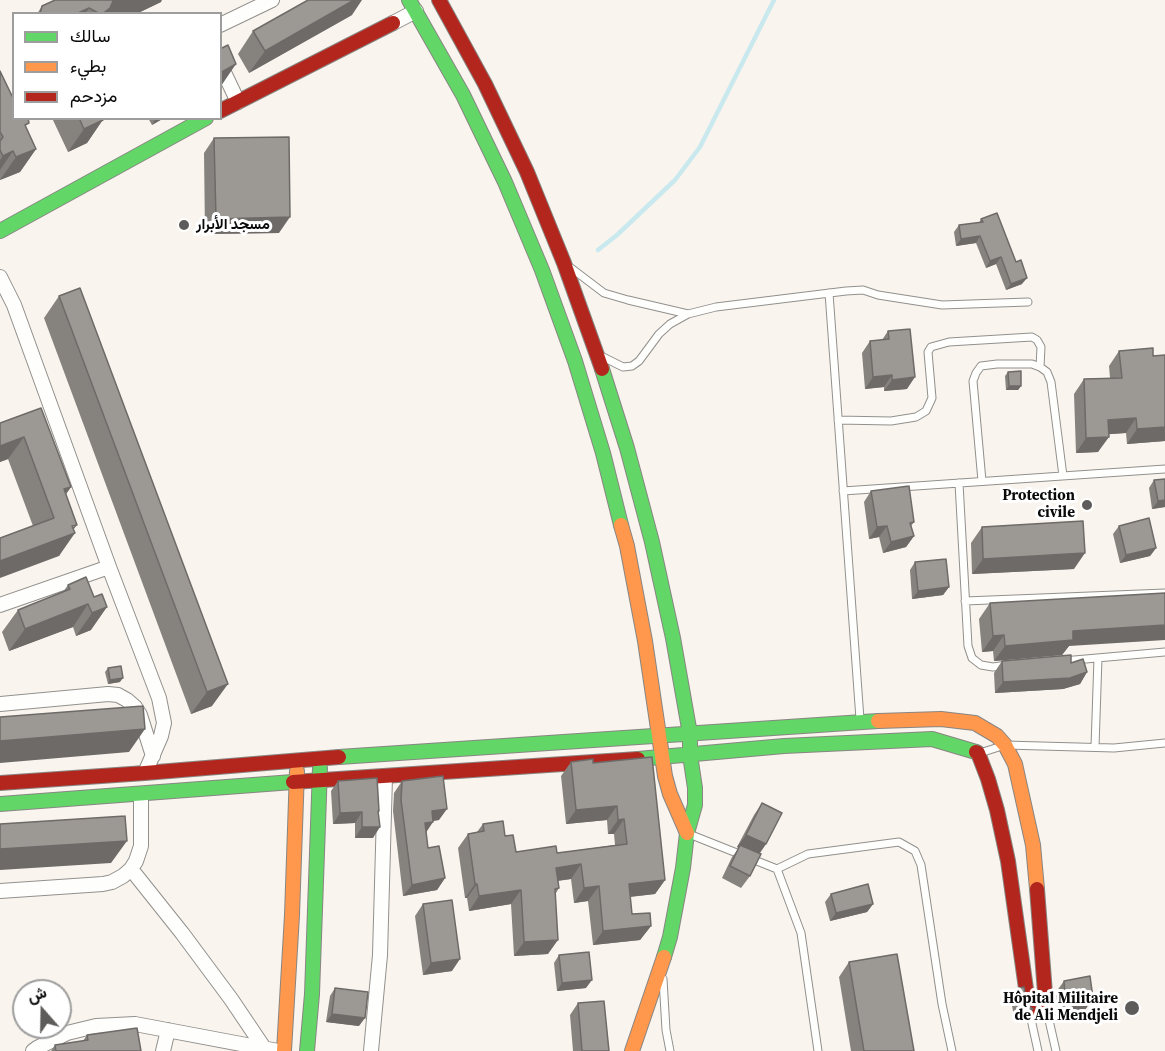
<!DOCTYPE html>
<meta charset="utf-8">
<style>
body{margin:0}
#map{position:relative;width:1165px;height:1051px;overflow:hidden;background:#f9f5ee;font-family:"Source Serif 4",Vazirmatn,serif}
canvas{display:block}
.legend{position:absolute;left:12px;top:12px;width:210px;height:108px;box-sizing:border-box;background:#fff;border:2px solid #9d9d9d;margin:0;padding:8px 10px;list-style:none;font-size:18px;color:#0a0a0a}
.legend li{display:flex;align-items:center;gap:12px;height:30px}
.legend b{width:30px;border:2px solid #9d9d9d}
.north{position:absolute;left:12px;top:979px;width:60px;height:60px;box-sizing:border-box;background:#fff;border:2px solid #9d9d9d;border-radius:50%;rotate:340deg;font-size:16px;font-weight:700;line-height:24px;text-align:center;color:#0a0a0a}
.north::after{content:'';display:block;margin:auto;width:21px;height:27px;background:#5e5c5a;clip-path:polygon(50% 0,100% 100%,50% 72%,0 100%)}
</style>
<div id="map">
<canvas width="1165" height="1051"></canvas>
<ul class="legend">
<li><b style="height:8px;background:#63d668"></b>سالك</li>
<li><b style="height:8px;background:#ff974d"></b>بطيء</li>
<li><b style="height:8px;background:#b3261e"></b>مزدحم</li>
</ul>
<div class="north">ش</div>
</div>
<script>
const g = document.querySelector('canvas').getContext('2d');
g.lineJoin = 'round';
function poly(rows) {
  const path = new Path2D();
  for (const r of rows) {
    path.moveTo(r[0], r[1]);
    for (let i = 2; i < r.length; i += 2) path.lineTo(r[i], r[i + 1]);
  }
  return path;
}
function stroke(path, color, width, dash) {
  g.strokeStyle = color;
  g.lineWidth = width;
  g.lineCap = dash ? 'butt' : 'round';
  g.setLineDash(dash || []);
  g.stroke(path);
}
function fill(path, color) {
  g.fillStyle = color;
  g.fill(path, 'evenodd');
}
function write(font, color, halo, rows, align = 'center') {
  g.font = font + ' "Source Serif 4",Vazirmatn,serif';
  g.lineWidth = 6;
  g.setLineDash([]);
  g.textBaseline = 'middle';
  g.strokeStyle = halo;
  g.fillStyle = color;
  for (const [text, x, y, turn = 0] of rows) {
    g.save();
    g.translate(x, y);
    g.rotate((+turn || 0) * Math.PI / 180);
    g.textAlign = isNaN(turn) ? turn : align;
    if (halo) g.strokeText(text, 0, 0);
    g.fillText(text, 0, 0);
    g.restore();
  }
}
stroke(poly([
 [598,250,617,235,675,180,700,147,774,0]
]), '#c9e9ef', 4.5);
const lane = poly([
 [571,268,604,293,628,300,688,314],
 [829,293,860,719],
 [603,357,623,367,632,366,639,361,659,334,670,324,688,314,716,307,846,291,863,290,878,295,942,305,1028,302],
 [838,420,891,421,916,417,926,411,932,398,928,352,931,347,949,342,1032,337,1037,340,1041,347,1040,367],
 [982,481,973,381,976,373,981,366,997,364,1032,364,1040,367,1047,372,1051,382,1063,476],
 [959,483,968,646,972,658,981,665,993,667,1007,665],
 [843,491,1165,469],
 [965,601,1165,593],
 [1063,661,1165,652],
 [1095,747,1098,658],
 [980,753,1005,745,1114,748,1165,743],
 [689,834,777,869,801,933,818,1051],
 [777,869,808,854,899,842,915,851,921,865,942,1004,952,1051],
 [663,979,666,1030,670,1051],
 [1046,1007,1056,1051],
 [1029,1010,1038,1051]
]);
const street = poly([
 [393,23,416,11],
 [220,25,272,0],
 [220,64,238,102],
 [0,277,14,305,109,567,159,698,164,723,161,736,145,773],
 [0,605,109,567],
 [0,704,108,694,118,695,127,700,135,707,140,715,153,756],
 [131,869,182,933,231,999,264,1048],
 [0,891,103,884,112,882,123,876,131,869,136,861,141,846,141,794],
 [33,1051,37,1048,67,1033,96,1026,135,1024,278,1051],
 [163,1051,168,1030],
 [371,1051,380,955,385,777]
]);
const fast = poly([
 [409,0,463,95,505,182,542,270,575,361,603,453,621,525],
 [0,231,206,118],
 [602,369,627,448,652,542,673,638,690,734,690,755,695,788,695,805,687,833,683,868,670,937,664,957],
 [339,757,878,721],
 [638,759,784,746,932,739,976,752],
 [0,804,293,782],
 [307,1051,312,994,320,768]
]);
const slow = poly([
 [621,525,627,546,645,641,665,776,670,794,687,833],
 [878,721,941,719,975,723,997,736,1005,745,1015,764,1033,845,1037,889],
 [284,1051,292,915,297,771],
 [632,1051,664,957]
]);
const jam = poly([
 [439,0,485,84,527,172,564,263,602,369],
 [220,111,393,23],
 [976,752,978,753,988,779,997,810,1008,861,1029,1010],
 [293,782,638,759],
 [0,783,145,773,339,757],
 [1037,889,1046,1006]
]);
stroke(lane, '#92908d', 9);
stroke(street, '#92908d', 16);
stroke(fast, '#888683', 16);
stroke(slow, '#888683', 16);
stroke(jam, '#888683', 16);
stroke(lane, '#fefefc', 7);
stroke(street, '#fefefc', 14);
stroke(fast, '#63d668', 14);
stroke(slow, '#ff974d', 14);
stroke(jam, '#b3261e', 14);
fill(poly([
 [161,2,136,14,37,14,42,6],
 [352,15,249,73,238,54,253,31],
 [0,71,36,149,20,172,0,180],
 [52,118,104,118,87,143,68,152],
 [148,118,164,118,152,125],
 [214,138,279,233,205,234,204,153],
 [981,219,1022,284,1006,290,996,264,986,268,976,243,956,246,954,232,959,225,979,223],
 [59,296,212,706,191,714,44,318],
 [888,331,907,389,884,391,884,387,865,389,862,353,870,341,882,340],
 [1119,351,1153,356,1165,355,1165,441,1127,444,1126,433,1108,434,1098,452,1076,453,1074,394,1084,379,1110,378,1109,366],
 [1008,372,1021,386,1018,390,1006,390,1005,376],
 [41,408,71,487,66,494,73,529,59,556,33,526,8,459,0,462,0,423],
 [1154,480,1165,507,1152,509,1149,488],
 [871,491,914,522,911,526,914,536,906,547,883,553,879,537,869,539,864,502],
 [1119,526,1156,548,1150,556,1120,563,1113,534],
 [982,527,1074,569,972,574,971,543],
 [915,562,949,587,943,595,912,599,910,570],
 [68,585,94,597,91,630,76,636,73,627,9,651,2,632,18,610,63,592],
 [990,603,1069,646,1062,655,994,661,993,651,982,652,979,619],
 [1002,661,1071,663,1087,672,1080,684,1063,689,995,693,994,673],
 [108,668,120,682,108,684,105,672],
 [571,762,593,763,665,880,655,894,630,897,632,914,651,926,640,940,593,945,588,901,574,903,571,879,558,881,559,888,556,893,548,954,514,956,511,904,469,911,467,898,465,898,458,848,468,834,477,832,483,824,505,836,516,852,557,853,615,845,614,834,608,834,607,820,566,824,561,776],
 [338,781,378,812,373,838,355,838,355,823,333,824,331,791],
 [402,781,439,820,433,821,426,832,428,848,445,878,437,890,403,896,393,811,394,793],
 [762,803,766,844,760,853,750,876,741,888,722,878,732,857,739,848,737,847,754,815],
 [831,894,873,904,867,912,830,921,825,902],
 [423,904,452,971,423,975,415,916],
 [559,955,586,988,557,991,554,963],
 [849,962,914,1051,851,1051,839,977],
 [1064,981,1093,998,1085,1010,1054,1016,1057,1006,1056,992],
 [335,988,359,1026,326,1022,330,996],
 [1019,988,1029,1006,1033,1009,1025,1020,1015,1022,1011,1000],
 [578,1003,609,1051,573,1051,570,1015],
 [87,1035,141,1051,51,1051,55,1045,83,1041]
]), '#86837f');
fill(poly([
 [115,0,162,0,161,2,136,14,102,14,113,1],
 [354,0,362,0,352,15,249,73,265,51],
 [89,8,85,14,76,14],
 [236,64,221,86,220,86,220,73],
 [98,118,104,118,87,143,68,152,84,129],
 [156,118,164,118,152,125],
 [36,149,20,172,0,180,16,157],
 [13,151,0,170,0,160,3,156],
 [290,217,279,233,205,234,216,219],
 [980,236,976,243,956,246,961,239],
 [1001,257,996,264,986,268,990,261],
 [1027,278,1022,284,1006,290,1011,284],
 [892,375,884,387,865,389,873,377],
 [915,377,907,389,884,391,892,380],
 [1009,386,1021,386,1018,390,1006,390],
 [1136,418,1126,433,1098,435,1108,420],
 [1165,427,1165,441,1127,444,1137,429],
 [24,437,8,459,0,462,0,446],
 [1109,437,1098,452,1076,453,1086,438],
 [71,487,55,509,64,489],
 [1165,500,1165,507,1152,509,1158,501],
 [77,525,69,535,75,533,59,556,0,578,0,561],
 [887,526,879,537,869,539,877,527],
 [914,536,906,547,883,553,891,542],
 [1156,548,1150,556,1120,563,1126,555],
 [1085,553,1074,569,972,574,983,559],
 [949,587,943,595,912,599,918,591],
 [88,604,73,627,9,651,25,629],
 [107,607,91,630,76,636,92,613],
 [1165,625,1165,640,1069,646,1062,655,994,661,1005,646,1073,631],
 [1004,635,993,651,982,652,993,636],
 [1087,672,1080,684,1063,689,995,693,1003,682],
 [123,678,120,682,108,684,110,680],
 [228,684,212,706,191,714,207,692],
 [145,729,129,752,0,763,0,741],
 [617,806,607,820,566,824,576,810],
 [447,809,439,820,424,822,432,811],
 [362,812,355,823,333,824,340,813],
 [624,819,614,834,608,834,618,820],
 [433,822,425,834,425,823],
 [362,827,380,827,373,838,355,838],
 [746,835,766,844,758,855,737,847],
 [127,841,111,863,0,870,0,849],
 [581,864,571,879,546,882,556,868],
 [445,878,437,890,403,896,412,885],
 [665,880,655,894,618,898,629,884],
 [475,884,477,884,467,898,465,898],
 [599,886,588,901,574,903,584,888],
 [521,890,511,904,469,911,479,896],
 [873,904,867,912,830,921,836,913],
 [651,926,640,940,593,945,603,931],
 [558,940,548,954,514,956,524,942],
 [460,959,452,971,423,975,431,963],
 [592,980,586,988,557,991,562,983],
 [1093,998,1085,1010,1054,1016,1062,1004],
 [1033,1009,1025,1020,1015,1022,1023,1010],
 [332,1014,365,1018,359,1026,326,1022]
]), '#6d6a68');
const building = poly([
 [55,0,115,0,113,1,110,8,102,14,100,14,89,8,76,14,40,14,42,6,55,0],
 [308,0,354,0,265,51,253,31,308,0],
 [228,45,236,64,220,73,220,49,228,45],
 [0,71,14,100,14,118,28,118,29,123,25,125,36,149,16,157,13,151,3,156,0,150,0,141,3,137,0,132,0,71],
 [79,118,102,118,103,120,84,129,79,118],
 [289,137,290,217,216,219,214,138,289,137],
 [997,213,1016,262,1021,260,1027,278,1011,284,1001,257,990,261,980,236,961,239,959,225,983,222,981,219,997,213],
 [80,288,228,684,207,692,59,296,80,288],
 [910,329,915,377,892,380,892,375,873,377,870,341,889,339,888,331,910,329],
 [1153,348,1153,356,1165,355,1165,427,1137,429,1136,418,1108,420,1109,437,1086,438,1084,379,1122,378,1119,351,1153,348],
 [1021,371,1021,386,1009,386,1008,372,1021,371],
 [41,408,71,487,64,489,77,525,72,526,75,533,0,561,0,538,54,518,24,437,0,446,0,423,41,408],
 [1165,479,1165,500,1158,501,1154,480,1165,479],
 [909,486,914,522,910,523,914,536,891,542,887,526,877,527,871,491,909,486],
 [1149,518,1156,548,1126,555,1119,526,1149,518],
 [1083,521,1085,553,983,559,982,527,1083,521],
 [946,559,949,587,918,591,915,562,946,559],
 [86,577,94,597,102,594,107,607,92,613,88,604,25,629,18,610,70,589,68,585,86,577],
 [1165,593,1165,625,1073,631,1073,640,1005,646,1004,635,993,636,990,603,1165,593],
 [1071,655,1071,663,1083,659,1087,672,1070,678,1003,682,1002,661,1071,655],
 [121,666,123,678,110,680,108,668,121,666],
 [143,706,145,729,0,741,0,717,143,706],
 [652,757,665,880,629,884,632,914,650,913,651,926,603,931,599,886,584,888,581,864,556,868,559,888,555,889,558,940,524,942,521,890,479,896,477,884,475,884,468,834,484,831,483,824,503,821,505,836,513,835,516,852,556,846,557,853,627,844,624,819,618,820,617,806,576,810,571,762,593,759,593,763,652,757],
 [443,776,447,809,432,811,433,822,425,823,428,848,439,846,445,878,412,885,401,800,402,781,443,776],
 [377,778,379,811,378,811,380,827,362,827,362,812,340,813,338,781,377,778],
 [762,803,782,813,766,844,746,835,762,803],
 [125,816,127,841,0,849,0,824,125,816],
 [740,845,761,854,750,876,730,866,740,845],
 [868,884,873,904,836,913,831,894,868,884],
 [452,900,460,959,431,963,423,904,452,900],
 [589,952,592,980,562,983,559,955,589,952],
 [897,954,914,1051,864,1051,849,962,897,954],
 [1090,976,1093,998,1062,1004,1065,994,1064,981,1090,976],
 [1024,987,1026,1000,1029,1006,1033,1009,1023,1010,1019,988,1024,987],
 [335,988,368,992,365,1018,332,1014,335,988],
 [604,1001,609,1051,582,1051,578,1003,604,1001],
 [137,1028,141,1051,56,1051,55,1045,88,1040,87,1035,137,1028]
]);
fill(building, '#9c9894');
stroke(building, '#6d6a68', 1.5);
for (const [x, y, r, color] of [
 [184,225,6,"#5e5c5a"],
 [1087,505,6,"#5e5c5a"],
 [1132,1008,8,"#5e5c5a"]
]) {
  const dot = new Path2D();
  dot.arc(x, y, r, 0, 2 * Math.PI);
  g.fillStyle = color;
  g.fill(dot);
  stroke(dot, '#fff', 2);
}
write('bold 15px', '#0a0a0a', '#fff', [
 ["مسجد الأبرار",196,225,"left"],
 ["Protection",1075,496],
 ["civile",1075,513],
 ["Hôpital Militaire",1118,999],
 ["de Ali Mendjeli",1118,1016]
], 'right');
</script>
